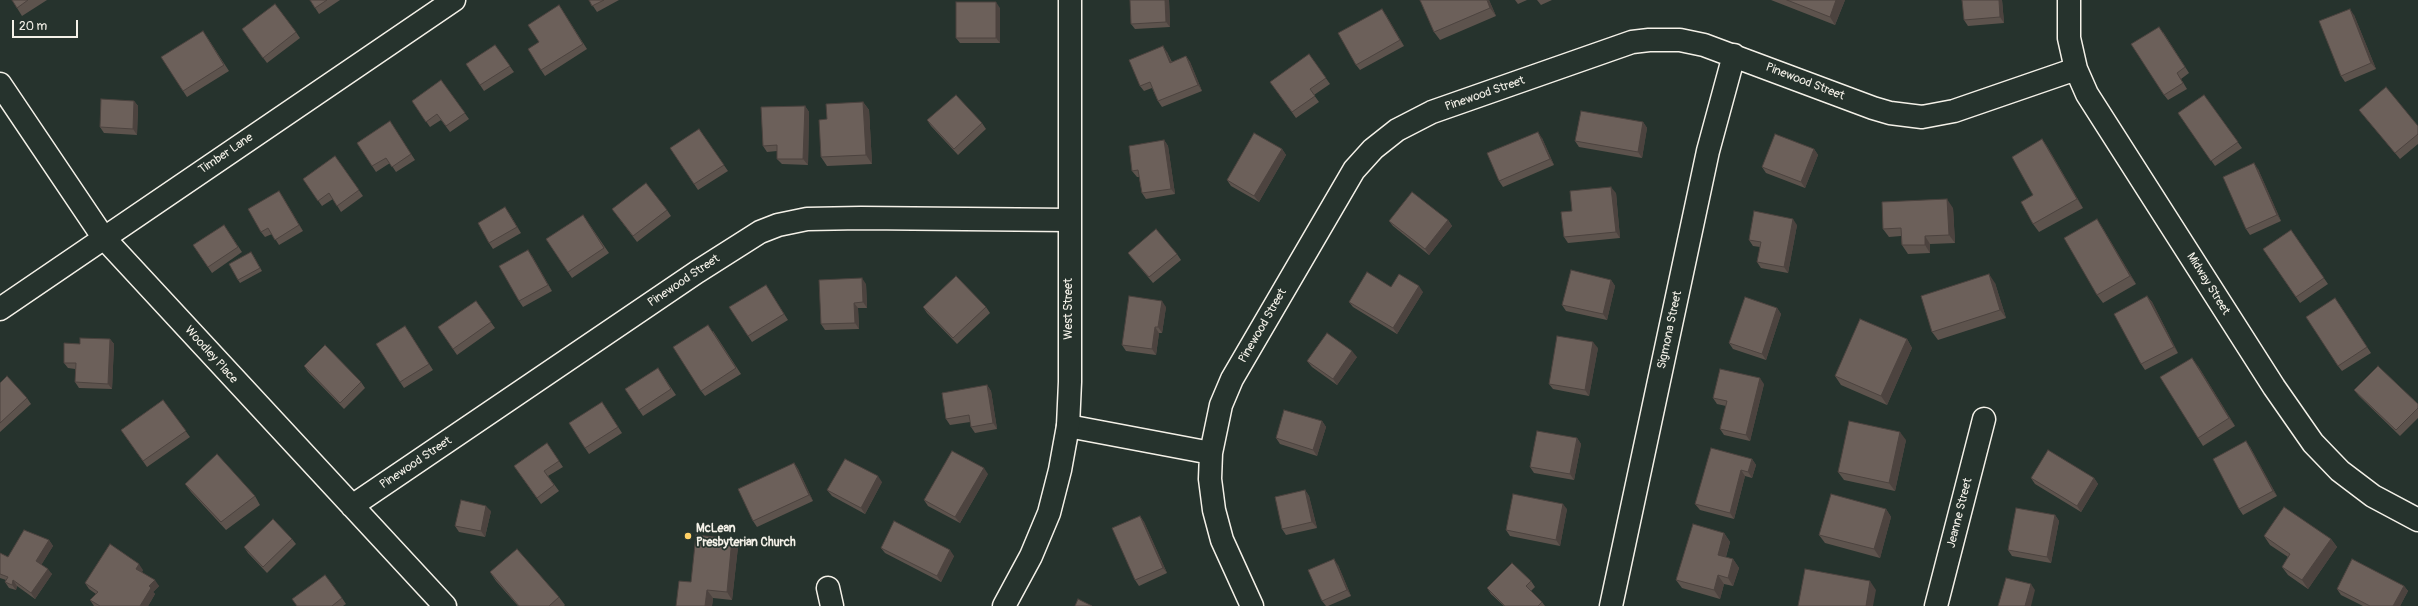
<!DOCTYPE html>
<style>
body{margin:0}
#map{position:relative;width:2418px;height:606px;overflow:hidden;background:#26332d;font-family:Pangolin,sans-serif}
canvas{display:block}
.scale{position:absolute;left:12px;top:20px;width:66px;height:18px;box-sizing:border-box;border:2px solid #f4f1e8;border-top:0;padding-left:5px;font-size:12px;line-height:14px;white-space:nowrap;color:#f4f1e8;-webkit-text-stroke:3px #26332d;paint-order:stroke}
</style>
<div id="map">
<canvas width="2418" height="606"></canvas>
<div class="scale">20 m</div>
</div>
<script>
const g = document.querySelector('canvas').getContext('2d');
g.lineJoin = 'round';
function poly(rows) {
  const path = new Path2D();
  for (const r of rows) {
    path.moveTo(r[0], r[1]);
    for (let i = 2; i < r.length; i += 2) path.lineTo(r[i], r[i + 1]);
  }
  return path;
}
function stroke(path, color, width, dash) {
  g.strokeStyle = color;
  g.lineWidth = width;
  g.lineCap = dash ? 'butt' : 'round';
  g.setLineDash(dash || []);
  g.stroke(path);
}
function fill(path, color) {
  g.fillStyle = color;
  g.fill(path, 'evenodd');
}
function write(font, color, halo, rows, align = 'center') {
  g.font = font + ' Pangolin,sans-serif';
  g.lineWidth = 3.5;
  g.setLineDash([]);
  g.textBaseline = 'middle';
  g.strokeStyle = halo;
  g.fillStyle = color;
  for (const [text, x, y, turn = 0] of rows) {
    g.save();
    g.translate(x, y);
    g.rotate((+turn || 0) * Math.PI / 180);
    g.textAlign = isNaN(turn) ? turn : align;
    if (halo) g.strokeText(text, 0, 0);
    g.fillText(text, 0, 0);
    g.restore();
  }
}
const street = poly([
 [2069,0,2069,38,2076,69,2087,94,2274,387,2313,443,2340,471,2373,496,2418,520],
 [0,84,103,237,445,606],
 [0,309,454,0],
 [1068,426,1211,453],
 [352,506,697,272,760,232,778,225,807,219,861,218,1069,220],
 [828,588,832,606],
 [1252,606,1222,540,1214,510,1210,479,1211,453,1221,405,1232,379,1354,170,1373,149,1397,130,1432,112,1632,42,1649,40,1680,40,1704,45,1873,108,1890,113,1922,117,1954,111,2076,69],
 [1611,606,1708,151,1734,55],
 [1936,606,1984,419]
]);
const secondary = poly([
 [1004,606,1031,556,1049,513,1060,470,1068,426,1070,382,1070,0]
]);
stroke(street, '#f4f1e8', 25);
stroke(secondary, '#f4f1e8', 25);
stroke(street, '#26332d', 22);
stroke(secondary, '#26332d', 22);
fill(poly([
 [12,0,47,0,22,16],
 [310,0,340,0,319,14],
 [589,0,619,0,597,12],
 [1130,0,1169,0,1170,27,1135,29,1131,24],
 [1420,0,1489,0,1496,16,1440,40,1434,32],
 [1515,0,1527,0,1518,4],
 [1537,0,1552,0,1541,5],
 [1771,0,1845,0,1835,25],
 [2002,0,2004,23,1968,26,1964,20],
 [559,5,587,49,545,76,541,70,539,42],
 [1000,8,1000,43,960,43,956,38],
 [1386,15,1404,46,1360,70,1356,65],
 [2354,15,2376,69,2345,82,2341,76],
 [296,32,300,38,267,63,246,35],
 [2163,32,2189,73,2181,79,2187,89,2168,100,2164,95],
 [207,37,229,71,187,97,183,91],
 [495,45,514,72,484,91,466,64],
 [1167,52,1172,62,1186,56,1190,62,1202,91,1162,107,1158,101,1152,88,1144,91,1140,86],
 [1309,54,1330,84,1314,95,1319,102,1296,118,1270,82],
 [441,80,469,119,450,132,441,120,430,127,412,101],
 [2204,95,2242,148,2215,166,2178,113],
 [134,101,138,106,137,135,104,133,100,127],
 [863,102,869,110,872,164,827,166,821,157,827,119],
 [805,106,809,112,808,165,782,164,777,159,777,151,767,152,763,146],
 [2359,110,2418,126,2418,144,2400,159,2363,115],
 [927,120,982,123,986,129,958,155,931,126],
 [390,121,415,160,396,172,390,163,376,172,357,143],
 [1643,122,1647,128,1642,158,1579,147,1575,141],
 [699,129,728,171,698,190,694,184],
 [1542,138,1554,165,1503,187,1499,181],
 [2042,139,2048,148,2083,208,2039,232,2033,224,2033,195],
 [1164,140,1168,146,1175,194,1146,199,1142,193,1139,177,1137,177,1132,171],
 [1282,149,1286,155,1259,202,1231,186,1227,180],
 [1814,149,1818,155,1805,188,1766,173,1762,167],
 [335,156,363,196,341,212,333,199,322,206,303,179],
 [2258,169,2281,221,2250,235,2246,229],
 [279,191,303,231,279,245,272,234,265,237,261,232],
 [1616,193,1620,238,1568,243,1564,237,1572,211],
 [1953,208,1955,243,1930,244,1930,253,1908,254,1902,245,1901,236,1889,237,1883,229],
 [612,209,667,210,671,216,637,242],
 [509,213,521,233,493,249,489,243],
 [583,215,609,253,572,278,546,239],
 [1448,220,1452,226,1429,255,1393,226,1389,221],
 [224,225,242,252,212,273,193,245],
 [1797,225,1788,273,1761,268,1757,262,1760,247,1753,246,1749,240],
 [2102,227,2136,284,2103,303,2097,295],
 [2291,230,2328,284,2300,303,2263,249],
 [1128,253,1177,254,1181,260,1153,283,1132,258],
 [253,255,262,271,240,283,238,280],
 [532,256,552,291,523,307,519,301],
 [1611,280,1615,286,1607,320,1566,311,1562,305],
 [1995,283,2006,318,1938,340,1932,332],
 [866,284,867,308,858,308,859,329,825,330,821,324],
 [766,285,788,320,752,342,748,336],
 [1391,287,1423,292,1397,334,1353,307,1349,302],
 [2147,296,2152,302,2178,353,2145,370,2141,364],
 [476,301,495,328,457,355,438,327],
 [2339,304,2371,353,2342,371,2338,366],
 [923,307,986,307,990,313,957,344,927,313],
 [1166,307,1162,333,1159,333,1156,355,1126,351,1122,345],
 [1777,308,1781,314,1766,360,1733,349,1729,343],
 [713,331,741,374,705,396,701,391],
 [409,332,433,370,404,388,400,382],
 [110,339,114,344,112,389,79,388,75,382,75,369,68,368,64,363,80,344],
 [1907,339,1912,348,1887,405,1841,385,1835,376],
 [1598,348,1589,396,1553,389,1549,384],
 [1357,357,1337,385,1312,367,1307,361],
 [304,366,361,382,365,388,344,409,308,372],
 [2198,366,2235,426,2203,446,2198,438],
 [658,368,676,395,643,416,625,389],
 [0,383,27,398,31,404,0,432],
 [1764,384,1750,441,1724,435,1720,429,1726,406,1717,404,1713,398],
 [987,385,991,391,997,429,975,433,971,427,970,422,950,425,946,419],
 [2354,390,2418,404,2418,418,2400,436,2359,396],
 [163,400,190,437,147,467,121,430],
 [606,408,622,433,589,454,585,448],
 [1322,421,1326,427,1317,456,1280,444,1276,438],
 [1577,438,1581,444,1574,480,1534,473,1530,467],
 [1906,440,1895,491,1844,480,1838,472],
 [547,443,563,467,548,476,559,491,541,504,514,466],
 [2250,447,2277,496,2243,515,2239,509],
 [1752,459,1756,465,1752,478,1745,476,1734,519,1700,510,1695,504],
 [794,463,798,469,813,501,757,527,753,521],
 [988,474,960,523,928,506,924,500],
 [2031,478,2094,478,2098,484,2081,512,2035,484],
 [882,482,865,514,832,496,827,490],
 [185,484,255,496,260,505,226,530,191,492],
 [1305,490,1309,496,1317,528,1286,535,1282,529],
 [1567,509,1560,546,1510,536,1506,530],
 [1886,509,1891,517,1880,558,1825,543,1819,535],
 [491,511,485,537,459,532,455,526],
 [2055,515,2059,521,2051,563,2012,556,2008,550],
 [1140,516,1144,522,1167,573,1139,586,1135,580],
 [1724,533,1730,542,1726,557,1733,559,1739,568,1733,586,1724,584,1720,599,1682,588,1676,580],
 [2264,536,2331,539,2337,547,2308,589,2288,575,2282,567,2288,557,2270,545],
 [292,539,296,544,267,573,248,553,244,547],
 [49,540,53,546,41,565,52,574,35,599,17,586,16,590,9,588,5,582,6,580,0,578,0,553,8,557],
 [738,547,732,600,713,598,712,606,676,606,691,582],
 [881,548,954,556,941,582,885,553],
 [1338,565,1351,596,1328,606,1326,606,1322,601],
 [143,570,142,572,159,586,153,592,155,594,148,606,94,606,90,600,96,594,89,589,85,583],
 [490,572,559,597,565,605,564,606,518,606,496,581],
 [1531,581,1535,587,1531,591,1542,602,1545,606,1504,606,1491,594,1487,588],
 [2404,586,2408,591,2400,606,2363,606,2341,595,2337,589],
 [342,598,346,604,343,606,297,606]
]), '#5d534d');
fill(poly([
 [1165,0,1169,0,1170,27,1166,22],
 [1487,0,1489,0,1496,16,1490,8],
 [1836,0,1845,0,1835,25,1830,17],
 [1999,0,2002,0,2004,23,2000,17],
 [996,2,1000,8,1000,43,996,38],
 [1382,9,1386,15,1404,46,1400,40],
 [2350,9,2354,15,2376,69,2371,63],
 [1163,46,1167,52,1174,69,1170,63],
 [1186,56,1190,62,1202,91,1198,85],
 [134,101,138,106,137,135,133,129],
 [863,102,869,110,872,164,866,155],
 [805,106,809,112,808,165,803,159],
 [1643,122,1647,128,1642,158,1638,152],
 [1538,132,1542,138,1554,165,1550,159],
 [2042,139,2048,148,2083,208,2077,199],
 [1164,140,1168,146,1175,194,1171,189],
 [1282,149,1286,155,1259,202,1254,196],
 [1814,149,1818,155,1805,188,1801,182],
 [2254,163,2258,169,2281,221,2277,215],
 [1611,187,1616,193,1620,238,1616,232],
 [279,191,283,197,303,231,299,225],
 [1947,199,1953,208,1955,243,1949,235],
 [505,207,509,213,521,233,517,227],
 [1793,219,1797,225,1788,273,1784,267],
 [2097,219,2102,227,2136,284,2130,276],
 [1448,220,1452,226,1429,255,1425,249],
 [1925,236,1930,244,1930,253,1925,245],
 [528,250,532,256,552,291,548,285],
 [1989,274,1995,283,2006,318,2000,310],
 [862,278,866,284,867,308,863,302],
 [1611,280,1615,286,1607,320,1603,314],
 [1419,286,1423,292,1397,334,1393,328],
 [2147,296,2152,302,2178,353,2174,347],
 [1162,301,1166,307,1162,333,1158,327],
 [854,303,858,308,859,329,855,323],
 [1777,308,1781,314,1766,360,1762,354],
 [1155,327,1159,333,1156,355,1152,349],
 [110,339,114,344,112,389,108,384],
 [1907,339,1912,348,1887,405,1881,396],
 [1593,342,1598,348,1589,396,1585,390],
 [1352,351,1357,357,1337,385,1333,379],
 [2192,358,2198,366,2235,426,2229,418],
 [1760,378,1764,384,1750,441,1746,435],
 [987,385,991,391,997,429,993,423],
 [1322,421,1326,427,1317,456,1313,450],
 [1900,432,1906,440,1895,491,1889,483],
 [1577,438,1581,444,1574,480,1570,474],
 [2246,441,2250,447,2277,496,2273,491],
 [1752,459,1756,465,1752,478,1748,472],
 [794,463,798,469,813,501,809,495],
 [984,468,988,474,960,523,955,517],
 [1741,470,1745,476,1734,519,1730,513],
 [878,476,882,482,865,514,861,508],
 [2094,478,2098,484,2081,512,2077,506],
 [1305,490,1309,496,1317,528,1312,522],
 [1563,504,1567,509,1560,546,1556,540],
 [486,506,491,511,485,537,481,531],
 [1886,509,1891,517,1880,558,1874,549],
 [2055,515,2059,521,2051,563,2047,557],
 [1140,516,1144,522,1167,573,1163,568],
 [1724,533,1730,542,1724,563,1718,555],
 [732,539,738,547,732,600,727,592],
 [2331,539,2337,547,2308,589,2302,580],
 [49,540,53,546,40,567,36,561],
 [950,550,954,556,941,582,937,576],
 [1334,559,1338,565,1351,596,1347,590],
 [1733,559,1739,568,1733,586,1728,578],
 [139,564,143,570,140,574,136,569],
 [48,569,52,574,35,599,31,593],
 [1718,575,1724,584,1720,599,1714,590],
 [13,580,17,586,16,590,12,585],
 [155,580,159,586,153,592,155,594,148,606,140,606,149,586],
 [1870,581,1876,590,1873,606,1866,606],
 [2031,584,2035,590,2031,606,2025,606],
 [2404,586,2408,591,2400,606,2393,606],
 [707,590,713,598,712,606,705,606]
]), '#4c433f');
const building = poly([
 [12,0,28,0,17,8,12,0],
 [310,0,327,0,315,8,310,0],
 [589,0,604,0,592,6,589,0],
 [1130,0,1165,0,1166,22,1131,24,1130,0],
 [1420,0,1487,0,1490,8,1434,32,1420,0],
 [1787,0,1836,0,1830,17,1787,0],
 [1962,0,1999,0,2000,17,1964,20,1962,0],
 [956,2,996,2,996,38,956,38,956,2],
 [275,4,296,32,263,58,242,29,275,4],
 [559,5,583,44,541,70,528,49,539,42,528,25,559,5],
 [1382,9,1400,40,1356,65,1338,33,1382,9],
 [2350,9,2371,63,2341,76,2319,21,2350,9],
 [2159,27,2185,67,2177,73,2183,83,2164,95,2131,44,2159,27],
 [203,31,224,65,183,91,161,57,203,31],
 [495,45,510,66,480,85,466,64,495,45],
 [1163,46,1170,63,1186,56,1198,85,1158,101,1150,82,1140,86,1129,60,1163,46],
 [1309,54,1326,78,1310,89,1315,96,1292,112,1270,82,1309,54],
 [441,80,465,113,446,126,437,114,426,122,412,101,441,80],
 [2386,87,2418,126,2418,134,2395,153,2359,110,2386,87],
 [956,95,982,123,954,149,927,120,956,95],
 [2204,95,2238,142,2211,161,2178,113,2204,95],
 [101,99,134,101,133,129,100,127,101,99],
 [863,102,866,155,821,157,819,120,827,119,826,104,863,102],
 [805,106,803,159,777,159,777,145,763,146,761,107,805,106],
 [1581,111,1643,122,1638,152,1575,141,1581,111],
 [390,121,411,154,392,167,386,158,372,166,357,143,390,121],
 [699,129,724,165,694,184,670,148,699,129],
 [1538,132,1550,159,1499,181,1487,153,1538,132],
 [1254,133,1282,149,1254,196,1227,180,1254,133],
 [1775,134,1814,149,1801,182,1762,167,1775,134],
 [2042,139,2077,199,2033,224,2021,202,2033,195,2012,157,2042,139],
 [1164,140,1171,189,1142,193,1138,170,1132,171,1129,146,1164,140],
 [335,156,359,190,337,206,329,193,318,201,303,179,335,156],
 [2254,163,2277,215,2246,229,2223,177,2254,163],
 [646,183,667,210,633,236,612,209,646,183],
 [1611,187,1616,232,1564,237,1561,212,1572,211,1570,191,1611,187],
 [279,191,299,225,275,240,268,228,261,232,248,209,279,191],
 [1412,192,1448,220,1425,249,1389,221,1412,192],
 [1947,199,1949,235,1925,236,1925,245,1902,245,1901,228,1883,229,1882,202,1947,199],
 [505,207,517,227,489,243,478,223,505,207],
 [1754,211,1793,219,1784,267,1757,262,1761,242,1749,240,1754,211],
 [583,215,604,248,568,272,546,239,583,215],
 [2097,219,2130,276,2097,295,2064,238,2097,219],
 [224,225,238,247,208,267,193,245,224,225],
 [1156,229,1177,254,1149,277,1128,253,1156,229],
 [2291,230,2324,278,2296,297,2263,249,2291,230],
 [528,250,548,285,519,301,499,266,528,250],
 [251,252,260,268,238,280,229,264,251,252],
 [1571,270,1611,280,1603,314,1562,305,1571,270],
 [1367,272,1391,287,1399,274,1419,286,1393,328,1349,302,1367,272],
 [1989,274,2000,310,1932,332,1921,296,1989,274],
 [956,276,986,307,953,338,923,307,956,276],
 [862,278,863,302,854,303,855,323,821,324,819,280,862,278],
 [766,285,784,314,748,336,729,307,766,285],
 [1129,296,1162,301,1158,327,1155,327,1152,349,1122,345,1129,296],
 [2147,296,2174,347,2141,364,2114,314,2147,296],
 [1745,297,1777,308,1762,354,1729,343,1745,297],
 [2335,298,2367,347,2338,366,2306,317,2335,298],
 [476,301,491,322,453,349,438,327,476,301],
 [1860,319,1907,339,1881,396,1835,376,1860,319],
 [708,325,736,368,701,391,673,347,708,325],
 [405,326,429,364,400,382,376,344,405,326],
 [1327,333,1352,351,1333,379,1307,361,1327,333],
 [1557,336,1593,342,1585,390,1549,384,1557,336],
 [80,338,110,339,108,384,75,382,76,363,64,363,64,343,80,344,80,338],
 [325,345,361,382,340,403,304,366,325,345],
 [2192,358,2229,418,2198,438,2160,377,2192,358],
 [2378,366,2418,404,2418,408,2396,430,2354,390,2378,366],
 [658,368,671,389,639,410,625,389,658,368],
 [1720,369,1760,378,1746,435,1720,429,1727,401,1713,398,1720,369],
 [7,376,27,398,0,423,0,383,7,376],
 [987,385,993,423,971,427,969,415,946,419,942,393,987,385],
 [163,400,186,431,143,461,121,430,163,400],
 [602,402,618,427,585,448,569,423,602,402],
 [1284,410,1322,421,1313,450,1276,438,1284,410],
 [1849,421,1900,432,1889,483,1838,472,1849,421],
 [1537,431,1577,438,1570,474,1530,467,1537,431],
 [2246,441,2273,491,2239,509,2213,459,2246,441],
 [547,443,559,461,544,471,554,485,537,498,514,466,547,443],
 [1711,448,1752,459,1748,472,1741,470,1730,513,1695,504,1711,448],
 [2048,450,2094,478,2077,506,2031,478,2048,450],
 [952,451,984,468,955,517,924,500,952,451],
 [217,454,255,496,221,522,185,484,217,454],
 [845,459,878,476,861,508,827,490,845,459],
 [794,463,809,495,753,521,738,489,794,463],
 [1305,490,1312,522,1282,529,1275,497,1305,490],
 [1513,494,1563,504,1556,540,1506,530,1513,494],
 [1831,494,1886,509,1874,549,1819,535,1831,494],
 [461,500,486,506,481,531,455,526,461,500],
 [2284,507,2331,539,2302,580,2282,567,2290,554,2264,536,2284,507],
 [2016,508,2055,515,2047,557,2008,550,2016,508],
 [1140,516,1163,568,1135,580,1112,528,1140,516],
 [273,519,292,539,263,567,244,547,273,519],
 [894,521,950,550,937,576,881,548,894,521],
 [1693,524,1724,533,1718,555,1733,559,1728,578,1718,575,1714,590,1676,580,1693,524],
 [24,530,49,540,36,561,48,569,31,593,13,580,12,585,5,582,8,577,0,574,0,553,8,557,24,530],
 [696,535,732,539,727,592,707,590,705,606,676,606,679,581,691,582,696,535],
 [110,544,139,564,136,569,155,580,149,586,151,588,140,606,100,606,90,600,98,592,85,583,110,544],
 [517,549,559,597,549,606,519,606,490,572,517,549],
 [1334,559,1347,590,1322,601,1308,570,1334,559],
 [2352,559,2404,586,2393,606,2370,606,2337,589,2352,559],
 [1512,563,1531,581,1526,586,1542,602,1538,606,1505,606,1487,588,1512,563],
 [1805,569,1870,581,1866,606,1798,606,1805,569],
 [325,575,342,598,332,606,297,606,292,599,325,575],
 [2006,578,2031,584,2025,606,1998,606,2006,578],
 [1078,599,1092,606,1075,606,1078,599]
]);
fill(building, '#6c605a');
stroke(building, '#4c433f', 1);
for (const [x, y, r, color] of [
 [688,536,4,"#ffd166"]
]) {
  const dot = new Path2D();
  dot.arc(x, y, r, 0, 2 * Math.PI);
  g.fillStyle = color;
  g.fill(dot);
  stroke(dot, '#26332d', 1.5);
}
write('12px', '#f4f1e8', '#26332d', [
 ["Pinewood Street",1805,82,21],
 ["Pinewood Street",1485,94,-19],
 ["Timber Lane",226,154,-34],
 ["Pinewood Street",684,281,-34],
 ["Midway Street",2208,284,58],
 ["West Street",1069,309,-90],
 ["Pinewood Street",1263,326,-60],
 ["Sigmona Street",1670,330,-78],
 ["Woodley Place",211,355,48],
 ["Pinewood Street",416,463,-34],
 ["Jeanne Street",1960,513,-76]
]);
write('bold 12px', '#f4f1e8', '#26332d', [
 ["McLean",696,529],
 ["Presbyterian Church",696,543]
], 'left');
</script>
